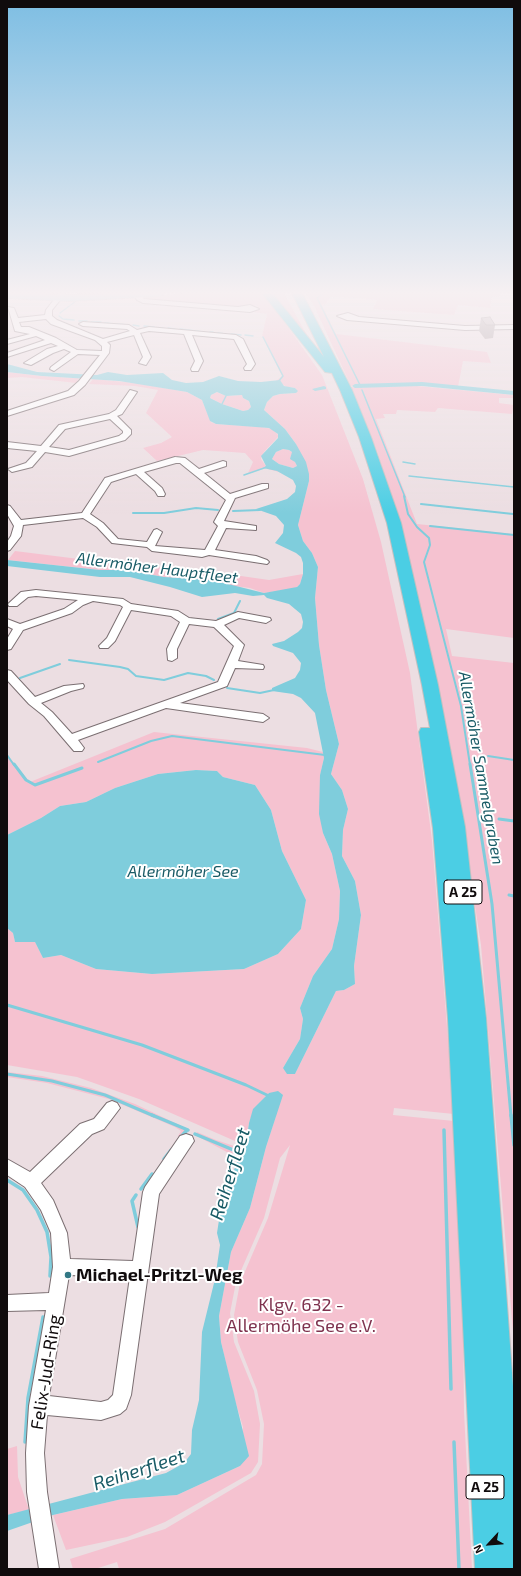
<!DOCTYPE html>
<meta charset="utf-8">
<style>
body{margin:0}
#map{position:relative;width:521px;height:1576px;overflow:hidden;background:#ecdee2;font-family:"Exo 2",sans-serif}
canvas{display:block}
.frame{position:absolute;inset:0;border:8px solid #100b0c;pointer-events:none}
.north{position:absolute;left:469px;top:1524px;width:40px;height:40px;-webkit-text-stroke:3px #fff;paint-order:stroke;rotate:244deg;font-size:11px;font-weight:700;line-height:16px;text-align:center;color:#100b0c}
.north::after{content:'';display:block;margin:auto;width:14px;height:18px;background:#100b0c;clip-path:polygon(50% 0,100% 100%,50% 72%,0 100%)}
</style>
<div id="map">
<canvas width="521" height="1576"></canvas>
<div class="frame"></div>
<div class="north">N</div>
</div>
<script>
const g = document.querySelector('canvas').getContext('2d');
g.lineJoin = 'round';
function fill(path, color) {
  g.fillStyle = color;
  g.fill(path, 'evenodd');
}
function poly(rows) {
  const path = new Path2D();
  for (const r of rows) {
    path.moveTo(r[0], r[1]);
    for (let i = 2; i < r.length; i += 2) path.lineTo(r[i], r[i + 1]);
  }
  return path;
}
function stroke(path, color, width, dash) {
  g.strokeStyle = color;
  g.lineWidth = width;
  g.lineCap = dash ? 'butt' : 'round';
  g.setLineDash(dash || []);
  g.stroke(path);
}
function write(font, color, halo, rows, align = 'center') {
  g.font = font + ' "Exo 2",sans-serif';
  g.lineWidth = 4;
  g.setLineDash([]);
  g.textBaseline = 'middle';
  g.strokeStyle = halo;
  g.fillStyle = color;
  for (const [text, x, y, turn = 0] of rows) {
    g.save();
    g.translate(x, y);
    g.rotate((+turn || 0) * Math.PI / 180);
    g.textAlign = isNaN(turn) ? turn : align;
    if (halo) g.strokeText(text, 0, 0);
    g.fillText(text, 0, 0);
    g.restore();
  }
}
fill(poly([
 [188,293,259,293,263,295,278,313,322,375,363,479,381,542,410,673,432,840,454,1114,394,1108,393,1115,454,1121,463,1310,464,1412,472,1569,119,1569,117,1562,95,1569,73,1569,70,1559,165,1529,256,1475,262,1464,264,1424,257,1390,238,1342,234,1315,240,1283,268,1218,290,1145,280,1158,264,1218,236,1282,230,1313,234,1342,254,1391,260,1424,258,1462,251,1473,165,1522,127,1537,66,1550,53,1515,122,1499,177,1495,240,1466,243,1427,234,1397,221,1342,219,1316,231,1252,250,1208,266,1147,276,1116,269,1093,254,1109,249,1123,246,1144,235,1141,139,1099,77,1077,7,1065,7,928,13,933,15,942,35,942,43,958,61,955,96,969,152,974,244,969,278,954,301,929,306,900,282,851,271,810,255,785,223,777,217,771,196,770,158,774,115,788,86,802,60,806,41,818,7,835,7,755,30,782,154,732,307,748,323,752,324,758,320,775,323,833,332,854,340,891,339,919,332,949,313,976,300,1008,303,1019,300,1039,283,1068,295,1074,336,991,344,990,355,984,354,966,361,915,355,881,342,856,343,830,348,809,342,790,331,774,339,744,326,690,319,645,315,598,318,567,312,553,303,541,298,525,309,481,296,444,285,429,264,410,267,402,273,396,280,394,296,393,295,388,287,387,276,381,282,376,262,336,267,314,254,312,258,306,253,305,238,307,144,300,142,297],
 [271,293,284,293,315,350],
 [305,293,501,293,500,296,492,297,490,308,458,305,454,315,373,309,377,300,356,298,330,297,326,304,322,305,336,334,487,352,491,363,463,361,458,387,421,383,351,386,314,306],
 [7,372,42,376,79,378,76,383,22,377,7,378],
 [93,379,136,383,187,392,202,400,211,422,216,424,262,427,273,429,279,436,264,452,261,459,266,466,286,474,264,468,248,473,253,462,245,453,203,450,157,461,143,448,161,443,172,437,146,413,158,390,135,386,89,384],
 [417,386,514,395,514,398,499,398,499,403,514,405,512,414,438,408,435,412,397,410,396,414,383,414,385,418,376,419,417,524,514,534,514,638,446,629,452,656,514,663,514,1344,481,945,450,744,399,520,377,451,351,387],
 [217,392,226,396,242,395,243,398,249,401,251,407,248,410,243,411,222,404,210,398,211,395],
 [283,449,289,450,292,452,292,456,297,466,293,468,279,464,272,459,276,452],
 [15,551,87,560,136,563,167,569,213,572,269,580,303,574,300,584,297,587,292,589,264,593,250,588,164,577,134,571,100,570,8,560],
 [7,1072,42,1076,91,1088,135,1104,190,1130,180,1139,178,1136,181,1131,175,1127,109,1099,47,1083,7,1077],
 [197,1132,216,1140,243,1149,238,1158,195,1135],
 [17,1446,18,1477,29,1510,7,1515,7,1449]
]), '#f5c2d0');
fill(poly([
 [7,364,37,372,97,375,108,372,127,375,163,373,172,380,186,383,203,382,219,376,238,381,261,382,280,380,284,386,295,388,298,391,296,393,280,394,273,396,267,402,264,410,285,429,296,444,306,462,309,474,309,481,298,525,303,541,312,553,318,567,315,598,319,645,326,690,339,744,331,774,342,790,348,809,343,830,342,856,355,881,361,915,354,966,355,984,344,990,336,991,295,1074,287,1074,283,1068,300,1039,303,1019,300,1008,313,976,332,949,339,919,340,891,332,854,323,833,319,814,320,775,324,758,315,713,301,698,293,694,272,691,272,688,295,678,300,670,301,663,293,653,273,646,272,644,284,641,298,632,302,628,303,622,301,614,289,604,267,598,264,595,253,596,235,593,202,597,170,587,130,577,100,577,7,566,7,560,100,570,125,570,164,577,212,580,264,593,297,587,300,584,303,574,303,563,301,557,296,553,275,543,283,533,284,525,276,516,256,509,287,499,295,492,296,486,293,480,277,471,263,468,266,466,261,456,278,438,278,434,269,428,216,424,210,421,202,400,187,392,119,381,42,376,7,372],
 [217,392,226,396,242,395,243,398,249,401,251,407,248,410,243,411,222,404,210,398,211,395],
 [283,449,289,450,292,452,290,459,295,462,297,466,293,468,279,464,272,459,276,452],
 [196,770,217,771,223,777,255,785,271,810,282,851,306,900,301,929,278,954,244,969,152,974,96,969,61,955,43,958,35,942,15,942,13,933,7,928,7,835,41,818,60,806,86,802,115,788,158,774],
 [278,1091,283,1095,266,1147,250,1208,231,1252,219,1316,221,1342,249,1456,240,1466,177,1495,122,1499,53,1515,7,1531,7,1515,166,1473,184,1463,191,1454,192,1430,199,1400,202,1332,215,1279,220,1245,217,1233,221,1207,240,1153,246,1144,249,1123,253,1109,269,1093]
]), '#7fcddc');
stroke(poly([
 [324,293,317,298,361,387],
 [60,313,76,301],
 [59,316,63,319,74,320],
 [79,321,87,321],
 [91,322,101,322],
 [105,323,128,325],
 [133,325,139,326],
 [144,326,154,327],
 [159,328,163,328],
 [168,328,175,329],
 [180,329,204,332],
 [210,332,213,332],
 [218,333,226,334],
 [231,334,241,335],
 [245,335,253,336],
 [263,337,283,376,278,382],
 [362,390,405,497],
 [222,404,226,396],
 [403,462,415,464],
 [244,475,267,467],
 [409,476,514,487]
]), '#7fcddc', 1.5);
stroke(poly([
 [404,496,408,514,417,527,429,538,430,545,424,562,461,706,470,765],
 [421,504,513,514],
 [233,511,260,510],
 [133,513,164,513,196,508,218,510],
 [430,526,514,535],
 [218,619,234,613,240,601],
 [69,660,120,667,128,669,136,676,164,680,188,673,206,676,214,680],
 [20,678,60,664],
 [227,688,260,693,274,690],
 [7,755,14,765],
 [488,756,514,760],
 [98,762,151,741,172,736,325,755]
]), '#7fcddc', 2);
stroke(poly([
 [14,764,26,780,35,785,82,768],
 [470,764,492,904,511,1116],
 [499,819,514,821],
 [509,895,514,896],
 [7,1005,142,1045,246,1085,269,1096],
 [7,1074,52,1081,105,1095,154,1116]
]), '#7fcddc', 3);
stroke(poly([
 [152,1115,188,1130],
 [511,1115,514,1145],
 [444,1130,451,1389],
 [195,1134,243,1154],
 [180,1138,187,1130],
 [164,1159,171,1150],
 [7,1180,23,1190,37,1210,47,1232,51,1257,50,1276],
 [141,1189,152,1174],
 [136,1195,132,1201,138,1227],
 [25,1442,28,1398,43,1317],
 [454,1442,459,1569]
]), '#7fcddc', 3.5);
fill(poly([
 [422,382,514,391,514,395,422,386,355,388,352,386,355,384,422,382],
 [324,386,326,387,326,389,315,391,312,389,324,386]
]), '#7fcddc');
const minor = poly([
 [59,293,65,294,52,310,52,316,57,320,103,339,130,331,127,329,83,326,79,324,83,322,129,325,137,330,149,327,236,335,243,339,255,364,251,370,245,370,244,368,247,364,234,339,192,335,203,361,198,371,192,371,191,369,195,361,184,334,149,331,140,333,151,357,146,365,139,363,143,357,134,335,107,342,110,345,109,353,85,385,74,395,7,416,7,411,68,391,79,381,100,355,78,354,54,371,50,369,51,367,71,352,64,349,53,353,31,365,24,363,47,349,58,346,51,343,7,357,7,353,45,340,36,336,7,344,7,340,30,334,15,331,8,307,14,308,18,318,45,315,46,310,59,293],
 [46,319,51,324,95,340,102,346,102,351,77,350,56,338,29,327,21,327,19,322,46,319],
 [133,293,139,293,144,299,238,307,250,305,259,309,250,312,143,303,137,300,133,293],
 [348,313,359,317,465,326,514,325,514,329,465,330,347,320,337,316,348,313],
 [130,390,137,392,122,414,117,416,131,430,131,434,125,440,69,456,45,452,32,467,12,472,8,469,26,463,37,451,7,448,7,442,41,446,59,425,109,414,116,410,130,390],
 [110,419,123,431,123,433,119,436,69,450,49,447,65,429,110,419],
 [175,457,185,458,199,469,223,461,226,462,226,466,204,473,230,494,262,484,268,484,268,488,235,498,224,521,256,526,256,530,226,528,215,550,256,556,267,560,269,562,267,564,209,555,202,557,152,551,147,547,112,543,97,527,83,518,23,525,21,536,10,550,7,551,7,542,11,536,14,526,7,514,7,505,10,506,21,520,82,513,105,478,175,457],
 [176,463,180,463,226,500,214,522,218,526,205,550,155,546,162,532,157,529,154,530,147,542,118,539,103,523,90,514,111,482,136,474,155,491,158,496,164,496,165,494,162,488,144,472,176,463],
 [36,590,123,599,131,604,178,611,189,618,216,621,238,612,270,618,271,620,266,623,239,618,224,625,244,645,238,661,263,665,264,667,263,669,235,668,227,686,180,703,263,714,269,718,263,722,166,708,78,740,84,748,82,751,74,751,44,716,29,704,7,680,7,670,11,671,35,697,64,686,83,684,84,686,83,688,71,691,41,703,52,712,72,734,218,682,234,646,214,627,189,624,177,649,177,658,172,661,168,660,167,649,180,622,171,616,131,610,115,641,108,648,100,648,99,646,107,638,123,607,120,605,93,601,83,605,72,613,23,630,11,649,7,650,7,639,13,629,7,626,7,619,20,624,64,609,78,600,36,596,28,597,17,606,9,606,8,604,21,592,36,590],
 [112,1101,117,1103,120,1108,104,1129,92,1134,41,1183,53,1200,67,1233,70,1259,133,1261,143,1192,145,1187,180,1136,186,1134,192,1136,194,1141,159,1194,131,1395,126,1409,120,1414,101,1420,47,1415,44,1453,47,1492,59,1569,39,1569,27,1492,26,1453,29,1406,46,1310,7,1311,7,1295,49,1293,53,1267,51,1233,41,1210,25,1187,7,1175,7,1159,30,1172,80,1124,94,1119,107,1103,112,1101],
 [69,1275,130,1277,113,1395,108,1400,101,1402,49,1396,69,1275]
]);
const major = poly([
 [7,293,69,295,164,293,160,296,69,301,7,298,7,293]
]);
const highway = poly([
 [262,293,272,293,324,357,292,293,302,293,352,390,371,437,401,523,438,685,465,827,486,1018,514,1400,514,1569,475,1569,448,1019,433,828,419,732,421,728,430,728,422,685,387,523,359,437,340,390,332,373,325,372,262,293]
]);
stroke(minor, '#7b6f72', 2);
stroke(major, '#c1c0c0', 2);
stroke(highway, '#c1c0c0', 2);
fill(minor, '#fff');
fill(major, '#93e2ef');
fill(highway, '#4bcee4');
fill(poly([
 [481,318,495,325,493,338,485,339,479,331]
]), '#9c9094');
const building = poly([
 [490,317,495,325,486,325,481,318,490,317]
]);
fill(building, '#b5a8ac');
stroke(building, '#7f7678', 1);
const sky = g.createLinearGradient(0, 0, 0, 514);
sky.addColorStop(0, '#7ebee3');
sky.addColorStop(0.57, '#f6f0f2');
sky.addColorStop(1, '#f6f0f200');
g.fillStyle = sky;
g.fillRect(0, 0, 521, 514);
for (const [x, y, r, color] of [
 [68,1275,4,"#317784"]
]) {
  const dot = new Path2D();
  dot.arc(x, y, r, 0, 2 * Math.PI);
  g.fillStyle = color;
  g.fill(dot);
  stroke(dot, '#fff', 1.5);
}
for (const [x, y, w] of [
 [463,892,38],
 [485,1487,38]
]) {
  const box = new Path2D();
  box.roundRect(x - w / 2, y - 12, w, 24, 3);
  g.fillStyle = '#fff';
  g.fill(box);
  stroke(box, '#100b0c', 1);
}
write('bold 14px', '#100b0c', null, [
 ["A 25",463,892],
 ["A 25",485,1487]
]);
write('italic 16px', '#195b66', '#fff', [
 ["Allermöher Hauptfleet",157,568,7],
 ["Allermöher Sammelgraben",481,768,80],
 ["Allermöher See",183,872]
]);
write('bold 18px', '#100b0c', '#fff', [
 ["Michael-Pritzl-Weg",76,1275]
], 'left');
write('18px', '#7e324e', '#fff', [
 ["Klgv. 632 -",301,1305],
 ["Allermöhe See e.V.",301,1326]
]);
write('18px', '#100b0c', '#fff', [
 ["Felix-Jud-Ring",46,1372,-81]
]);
write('italic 19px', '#195b66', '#fff', [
 ["Reiherfleet",230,1174,-73],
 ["Reiherfleet",139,1470,-18]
]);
</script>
